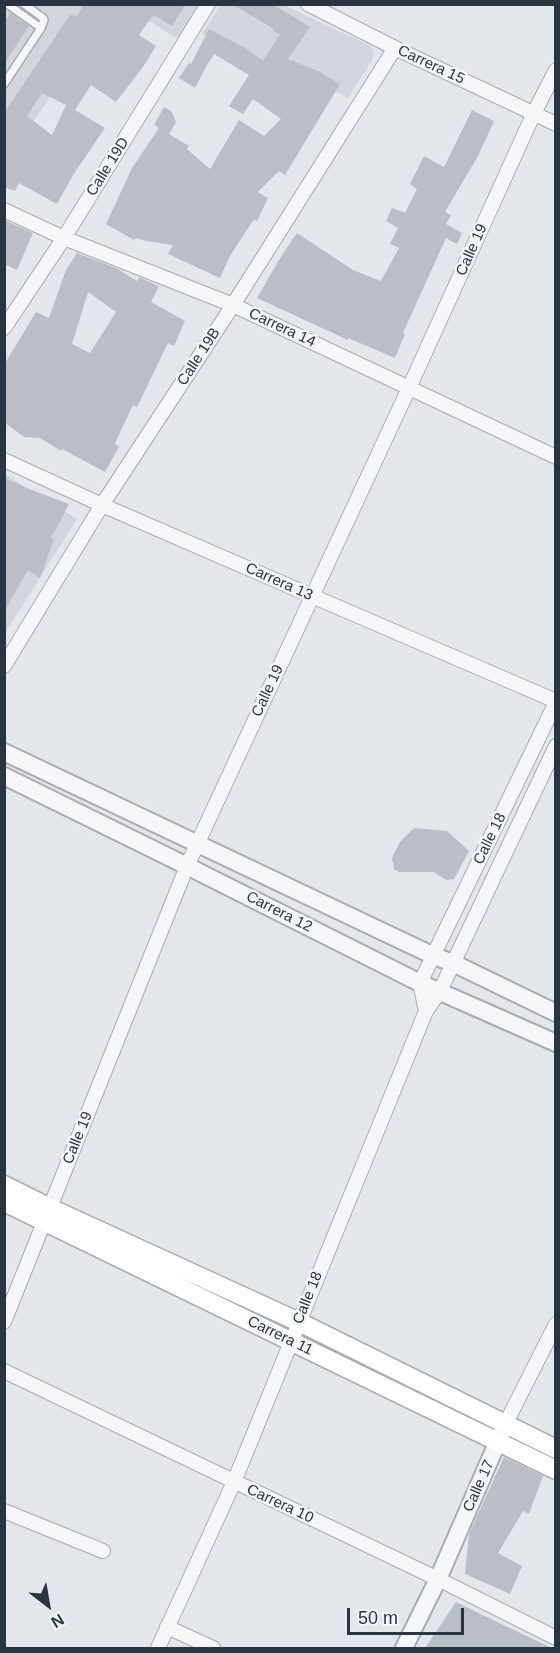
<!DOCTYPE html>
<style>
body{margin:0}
#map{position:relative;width:560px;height:1653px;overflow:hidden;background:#e3e6ea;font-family:Helvetica,sans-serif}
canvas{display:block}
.frame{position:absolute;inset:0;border:6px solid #2b3441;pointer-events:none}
.north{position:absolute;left:18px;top:1575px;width:60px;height:60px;-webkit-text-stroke:4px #f2f5f7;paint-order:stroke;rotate:149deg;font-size:16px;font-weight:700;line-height:24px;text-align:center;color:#2b3441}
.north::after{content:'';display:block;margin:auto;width:21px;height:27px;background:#2b3441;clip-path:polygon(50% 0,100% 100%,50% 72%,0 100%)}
.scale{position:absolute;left:347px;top:1608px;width:117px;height:27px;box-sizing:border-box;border:3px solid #2b3441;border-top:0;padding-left:8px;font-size:18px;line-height:21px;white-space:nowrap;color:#2b3441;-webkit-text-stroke:4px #f2f5f7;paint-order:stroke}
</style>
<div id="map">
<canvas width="560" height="1653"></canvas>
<div class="frame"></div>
<div class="north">N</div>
<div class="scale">50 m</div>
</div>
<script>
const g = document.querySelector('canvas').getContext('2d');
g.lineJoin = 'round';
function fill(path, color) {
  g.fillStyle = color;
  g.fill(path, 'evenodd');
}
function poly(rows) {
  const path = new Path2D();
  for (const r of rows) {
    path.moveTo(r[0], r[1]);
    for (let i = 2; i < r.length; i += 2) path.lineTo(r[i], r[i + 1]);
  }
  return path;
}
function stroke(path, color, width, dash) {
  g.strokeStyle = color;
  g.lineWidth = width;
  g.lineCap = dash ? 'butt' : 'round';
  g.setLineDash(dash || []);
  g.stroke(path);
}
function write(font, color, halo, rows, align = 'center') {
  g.font = font + ' Helvetica,sans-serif';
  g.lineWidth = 5;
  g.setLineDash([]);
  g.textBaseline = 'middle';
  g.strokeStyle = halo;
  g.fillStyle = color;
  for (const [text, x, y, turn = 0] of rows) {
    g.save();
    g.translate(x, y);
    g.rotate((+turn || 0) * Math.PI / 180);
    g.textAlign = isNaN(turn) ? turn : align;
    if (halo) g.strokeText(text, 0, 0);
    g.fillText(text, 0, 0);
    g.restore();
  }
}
fill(poly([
 [6,4,108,5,5,167,5,7],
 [124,5,204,5,181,41],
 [221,5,283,5,371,46,374,53,372,60,348,98,285,64,277,76,202,34],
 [5,474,77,519,5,633]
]), '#d1d5dc');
fill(poly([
 [84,4,186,4,172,26,153,15,139,35,156,46,143,67,116,102,91,85,75,110,105,128,73,175,57,204,19,183,15,191,4,187,4,113,70,15,77,16],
 [42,93,66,105,52,135,27,116],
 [232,4,272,4,310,27,288,59,318,71,340,84,285,175,279,171,258,192,268,198,257,221,254,219,230,256,220,278,168,254,173,245,146,241,136,238,134,240,106,224,132,168,159,128,154,125,164,107,172,112,176,122,169,134,189,146,187,149,210,169,239,120,264,136,281,119,253,99,243,114,229,106,249,75,214,54,207,65,195,88,179,78,189,63,191,64,209,29,245,48,263,61,280,34,273,31,274,29],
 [10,13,29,26,4,64,4,23],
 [472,110,494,121,478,156,445,212,451,215,446,224,462,233,457,244,446,238,403,333,405,334,395,358,348,338,348,340,257,298,282,255,297,233,353,270,381,281,399,248,390,244,398,228,386,221,392,208,405,213,417,189,410,184,424,156,444,167],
 [4,220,33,233,17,270,4,264],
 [77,253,116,268,137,281,139,277,159,286,151,302,185,321,174,346,168,343,137,407,133,405,115,443,119,447,105,472,62,449,61,451,40,438,24,437,4,422,4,365,36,312,49,318,66,270],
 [88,292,116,312,90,353,72,344],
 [4,477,24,487,69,504,51,538,54,539,40,578,28,570,4,612],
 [414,828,447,831,469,851,454,879,446,880,434,872,399,872,394,869,392,858,400,842],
 [504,1457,543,1476,529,1514,523,1511,498,1553,522,1566,510,1594,465,1574,469,1534],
 [456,1602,495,1621,552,1648,425,1648]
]), '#babfc7');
const service = poly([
 [24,4,43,18,44,20,41,28],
 [4,84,41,28,7,4]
]);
const minor = poly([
 [308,4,395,48,556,124],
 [4,210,64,238,233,305,556,457],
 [4,328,64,238,208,4],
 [4,460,102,505,312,596,556,701],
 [4,666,102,505,233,305,395,48],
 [426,1011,420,983,556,702],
 [4,1322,187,866,409,388,534,113,556,70],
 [4,1371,438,1579,556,1638],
 [505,1425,556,1324],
 [4,1511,103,1551],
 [167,1627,213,1648],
 [158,1648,234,1482,426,1011,440,991,556,746]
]);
const tertiary = poly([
 [4,752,434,956,453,963,556,1013],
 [4,776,187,866,420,983,556,1043],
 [404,1648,438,1579,505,1425]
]);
const secondary = poly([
 [4,1185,50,1208,299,1322,556,1449],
 [4,1202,556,1470]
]);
stroke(service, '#a8adb4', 10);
stroke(minor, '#a8adb4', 16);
stroke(tertiary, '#a8adb4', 20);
stroke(secondary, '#a8adb4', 21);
stroke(service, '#f5f6f8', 7);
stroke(minor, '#f5f6f8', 14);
stroke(tertiary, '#f5f6f8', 16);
stroke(secondary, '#fff', 18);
write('15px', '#2b3441', '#f2f5f7', [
 ["Carrera 15",431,65,25],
 ["Calle 19D",108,167,-58],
 ["Calle 19",472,250,-66],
 ["Carrera 14",282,328,25],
 ["Calle 19B",199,357,-57],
 ["Carrera 13",279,582,24],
 ["Calle 19",268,691,-65],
 ["Calle 18",490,839,-64],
 ["Carrera 12",279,912,27],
 ["Calle 19",78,1138,-68],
 ["Calle 18",308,1298,-68],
 ["Carrera 11",280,1336,26],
 ["Calle 17",479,1486,-66],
 ["Carrera 10",280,1504,25]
]);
</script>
